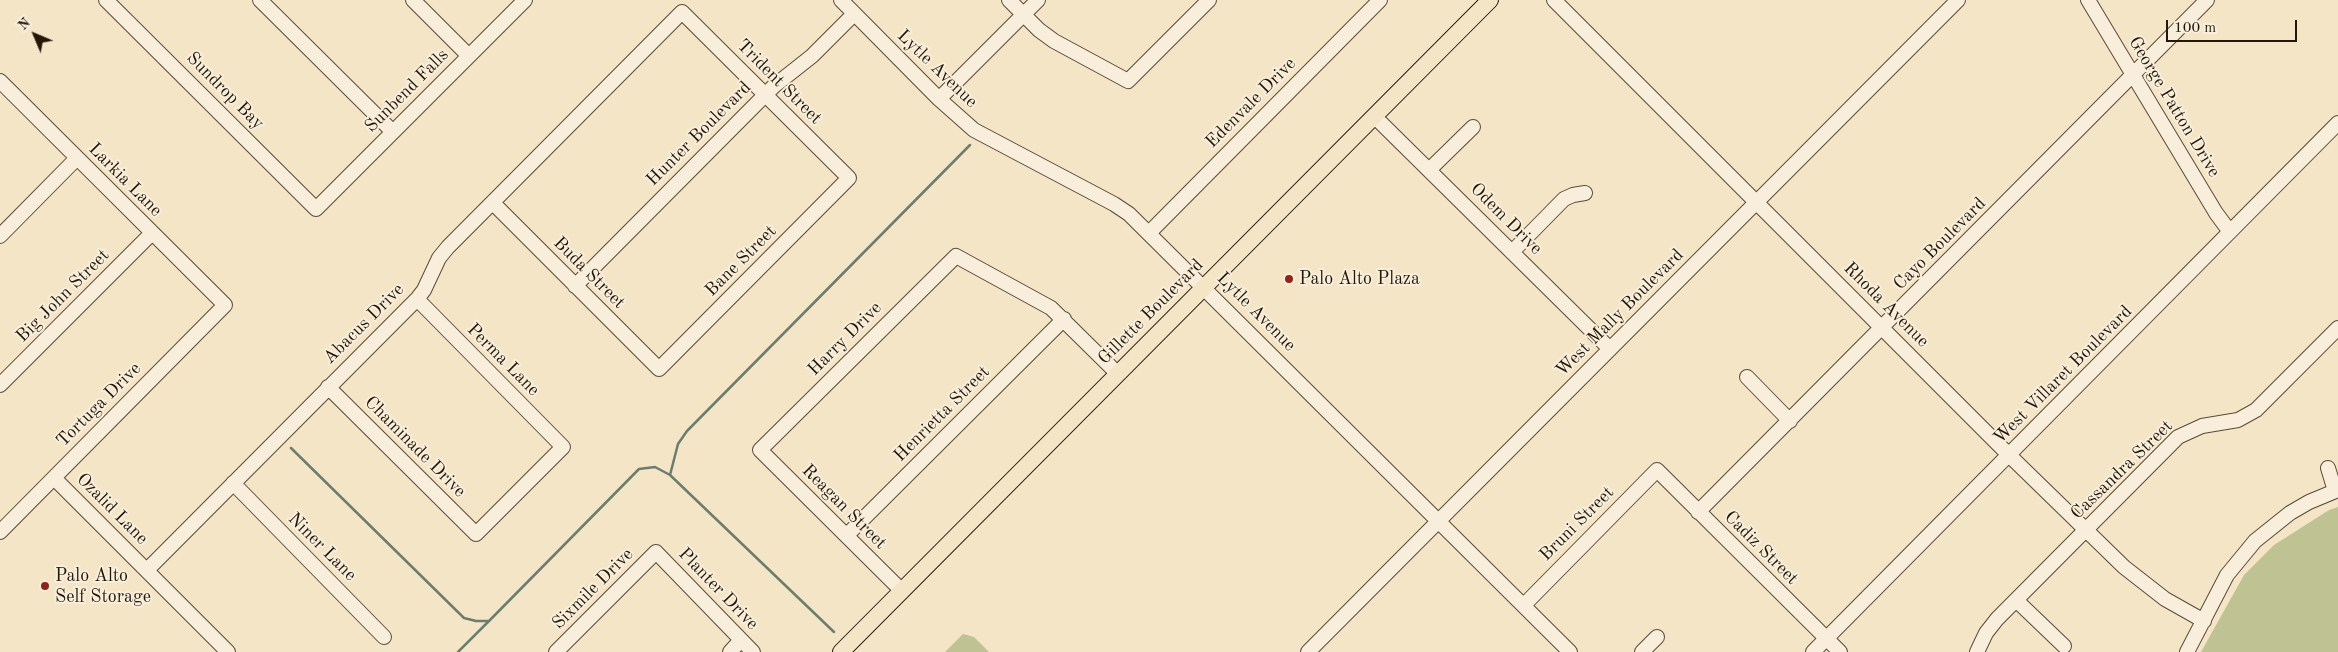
<!DOCTYPE html>
<style>
body{margin:0}
#map{position:relative;width:2338px;height:652px;overflow:hidden;background:#f5e5c7;font-family:"Old Standard TT",serif}
canvas{display:block}
.north{position:absolute;left:10px;top:10px;width:50px;height:50px;-webkit-text-stroke:4px #f8eedb;paint-order:stroke;rotate:315deg;font-size:14px;font-weight:700;line-height:20px;text-align:center;color:#231808}
.north::after{content:'';display:block;margin:auto;width:18px;height:22px;background:#231808;clip-path:polygon(50% 0,100% 100%,50% 72%,0 100%)}
.scale{position:absolute;left:2166px;top:20px;width:131px;height:22px;box-sizing:border-box;border:2px solid #231808;border-top:0;padding-left:6px;font-size:15px;line-height:18px;white-space:nowrap;color:#231808;-webkit-text-stroke:4px #f8eedb;paint-order:stroke}
</style>
<div id="map">
<canvas width="2338" height="652"></canvas>
<div class="north">N</div>
<div class="scale">100 m</div>
</div>
<script>
const g = document.querySelector('canvas').getContext('2d');
g.lineJoin = 'round';
function fill(path, color) {
  g.fillStyle = color;
  g.fill(path, 'evenodd');
}
function poly(rows) {
  const path = new Path2D();
  for (const r of rows) {
    path.moveTo(r[0], r[1]);
    for (let i = 2; i < r.length; i += 2) path.lineTo(r[i], r[i + 1]);
  }
  return path;
}
function stroke(path, color, width, dash) {
  g.strokeStyle = color;
  g.lineWidth = width;
  g.lineCap = dash ? 'butt' : 'round';
  g.setLineDash(dash || []);
  g.stroke(path);
}
function write(font, color, halo, rows, align = 'center') {
  g.font = font + ' "Old Standard TT",serif';
  g.lineWidth = 4;
  g.setLineDash([]);
  g.textBaseline = 'middle';
  g.strokeStyle = halo;
  g.fillStyle = color;
  for (const [text, x, y, turn = 0] of rows) {
    g.save();
    g.translate(x, y);
    g.rotate((+turn || 0) * Math.PI / 180);
    g.textAlign = isNaN(turn) ? turn : align;
    if (halo) g.strokeText(text, 0, 0);
    g.fillText(text, 0, 0);
    g.restore();
  }
}
fill(poly([
 [2338,507,2338,652,2201,652,2244,575,2274,545,2329,510],
 [963,634,974,637,989,652,945,652]
]), '#bfc393');
stroke(poly([
 [291,448,464,618,476,621,489,621,639,469,655,467,670,475,834,632],
 [670,475,678,444,687,431,970,145],
 [458,652,489,621]
]), '#6c7d6d', 2.5);
const minor = poly([
 [106,0,316,209,525,0],
 [260,0,393,132],
 [413,0,469,56],
 [841,0,939,99,974,130,1114,204,1129,214,1570,652],
 [1009,0,1039,30,1054,41,1128,81,1209,0],
 [1554,0,2010,456,2124,567,2165,599,2204,621],
 [2088,0,2216,213,2230,232],
 [0,81,225,305,0,532],
 [939,99,1038,0],
 [1375,117,1610,349],
 [1430,169,1473,127],
 [1149,233,1380,0],
 [0,236,77,158],
 [1512,252,1564,199,1573,195,1585,193],
 [575,286,774,86,812,56,854,14],
 [1747,377,1790,421],
 [0,385,152,233],
 [328,387,476,534,563,447,417,299],
 [2328,468,2335,491],
 [54,478,228,652],
 [233,483,384,637],
 [1698,512,2207,0],
 [847,535,1064,319],
 [147,570,417,299,424,290,439,258,448,247,682,12,849,178,659,369,493,203],
 [902,591,760,450,956,256,1051,308,1118,374],
 [2016,600,2064,646],
 [1524,605,1657,470,1840,652],
 [556,652,656,552,753,652],
 [730,652,741,640],
 [1308,652,1958,0],
 [1642,652,1657,637],
 [1813,652,2338,123],
 [1977,652,1986,633,1997,619,2178,437,2202,426,2238,420,2256,410,2338,328],
 [2187,652,2227,575,2255,541,2290,513,2309,502,2338,490]
]);
const major = poly([
 [841,652,1490,0]
]);
stroke(minor, '#584b38', 16);
stroke(major, '#231808', 18);
stroke(minor, '#f8eedb', 14);
stroke(major, '#f5e5c7', 16);
for (const [x, y, r, color] of [
 [1289,279,5,"#8f2418"],
 [45,586,5,"#8f2418"]
]) {
  const dot = new Path2D();
  dot.arc(x, y, r, 0, 2 * Math.PI);
  g.fillStyle = color;
  g.fill(dot);
  stroke(dot, '#f8eedb', 2);
}
write('18px', '#231808', '#f8eedb', [
 ["Lytle Avenue",937,69,44],
 ["Trident Street",779,82,45],
 ["Sundrop Bay",225,91,45],
 ["Sunbend Falls",407,91,-45],
 ["Edenvale Drive",1251,103,-45],
 ["George Patton Drive",2174,107,59],
 ["Hunter Boulevard",699,134,-45],
 ["Larkia Lane",125,180,45],
 ["Odem Drive",1506,219,45],
 ["Cayo Boulevard",1940,244,-45],
 ["Bane Street",741,261,-45],
 ["Buda Street",589,273,45],
 ["Big John Street",63,296,-45],
 ["Rhoda Avenue",1886,305,45],
 ["Gillette Boulevard",1151,312,-45],
 ["Lytle Avenue",1256,312,45],
 ["West Mally Boulevard",1620,313,-45],
 ["Abacus Drive",364,324,-45],
 ["Harry Drive",845,339,-45],
 ["Perma Lane",503,360,45],
 ["West Villaret Boulevard",2063,375,-45],
 ["Tortuga Drive",99,405,-45],
 ["Henrietta Street",942,414,-45],
 ["Chaminade Drive",415,447,45],
 ["Cassandra Street",2122,470,-44],
 ["Reagan Street",844,507,45],
 ["Ozalid Lane",112,509,45],
 ["Bruni Street",1577,524,-45],
 ["Niner Lane",322,547,45],
 ["Cadiz Street",1761,548,45],
 ["Sixmile Drive",593,589,-45],
 ["Planter Drive",718,589,46]
]);
write('18px', '#231808', '#f8eedb', [
 ["Palo Alto Plaza",1299,279],
 ["Palo Alto",55,576],
 ["Self Storage",55,597]
], 'left');
</script>
